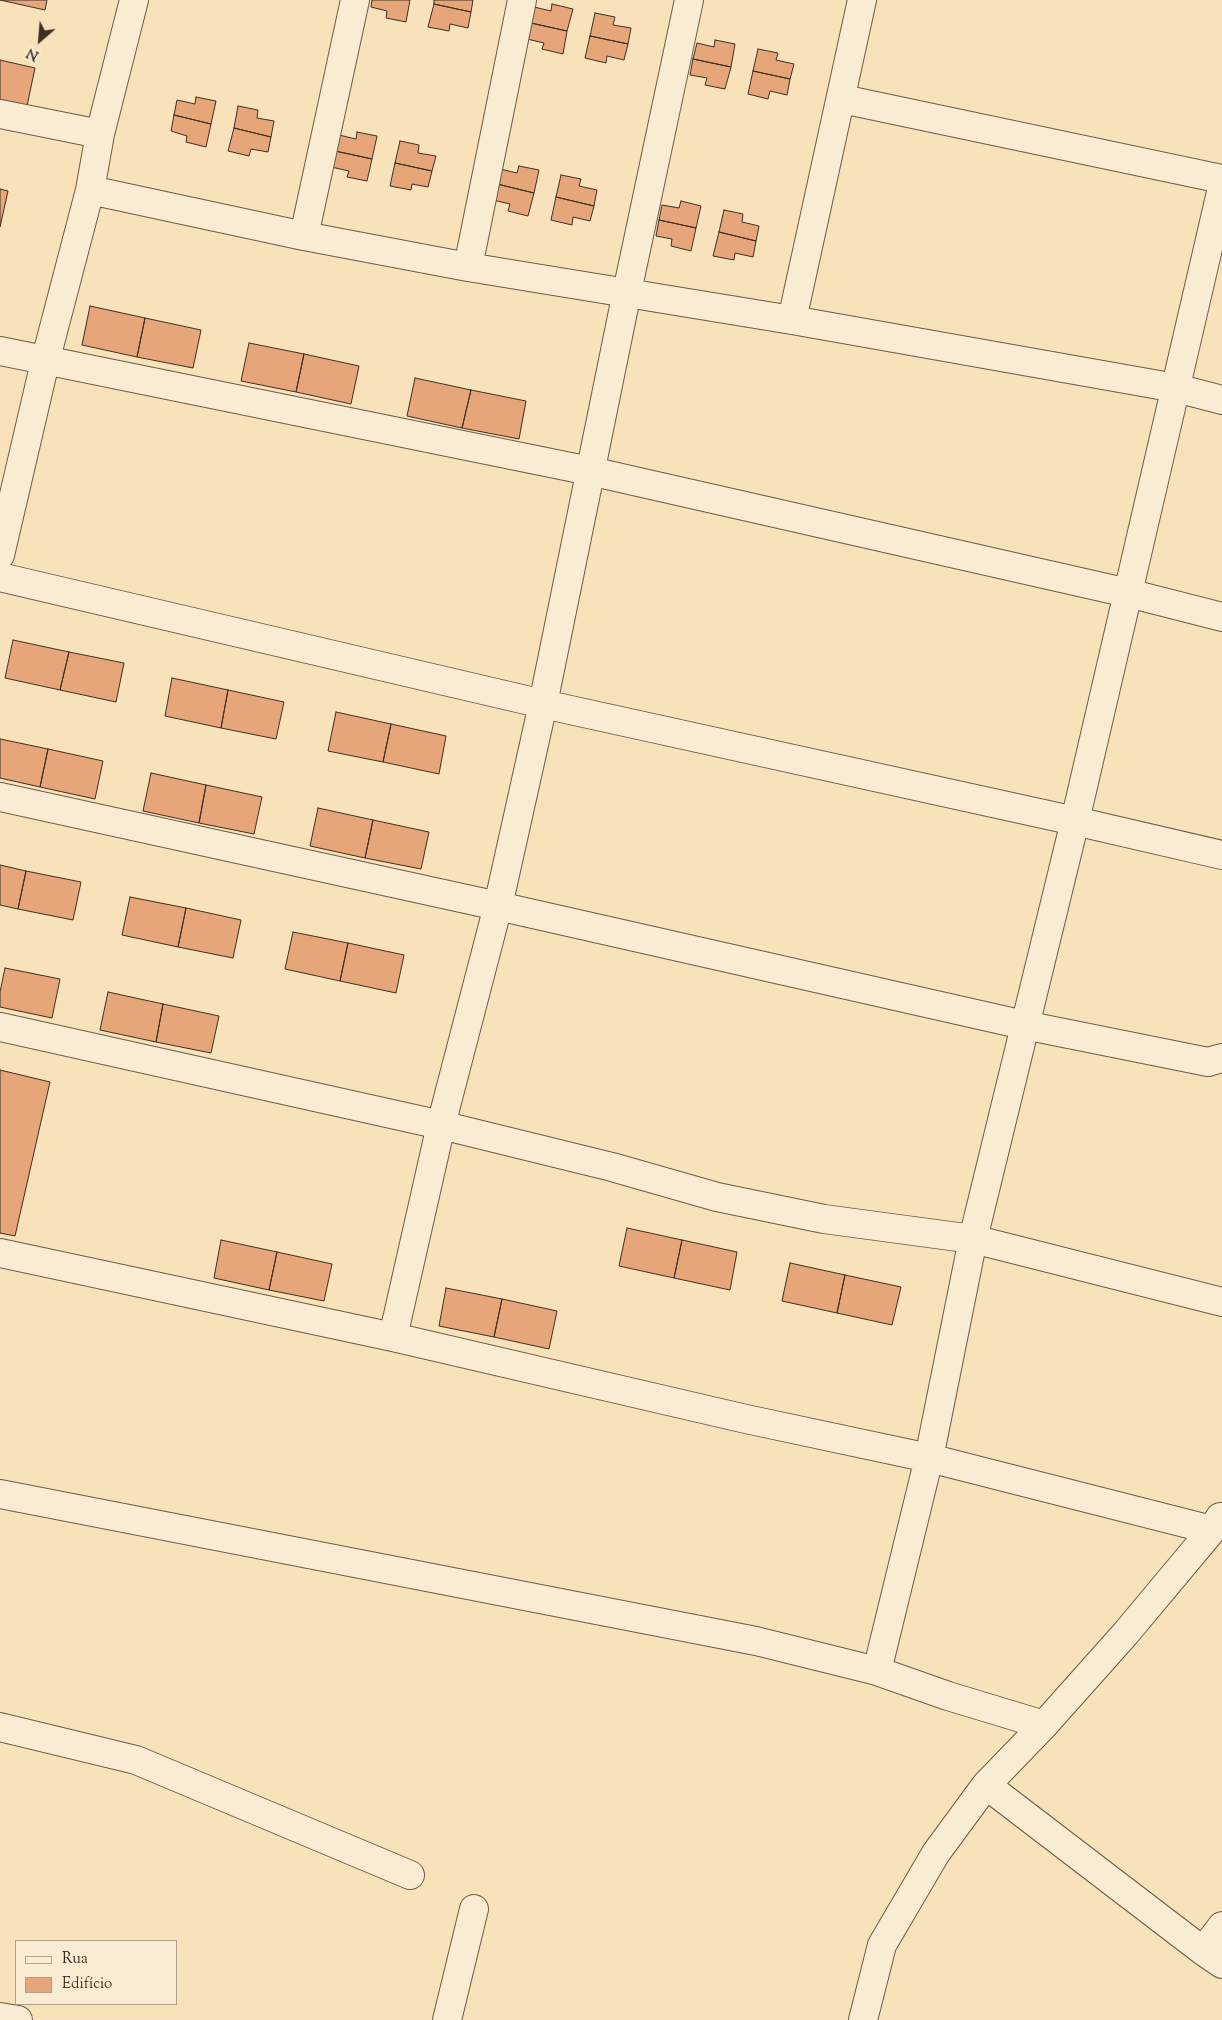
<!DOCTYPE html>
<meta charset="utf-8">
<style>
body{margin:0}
#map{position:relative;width:1222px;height:2020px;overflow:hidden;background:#f8e2b9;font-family:"Sorts Mill Goudy",serif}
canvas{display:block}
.legend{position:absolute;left:15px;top:1940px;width:162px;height:65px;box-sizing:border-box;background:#faecd2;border:1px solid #afa08c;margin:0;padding:6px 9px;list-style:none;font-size:15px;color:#3e2e24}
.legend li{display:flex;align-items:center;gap:10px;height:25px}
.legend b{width:25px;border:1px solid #afa08c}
.north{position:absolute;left:15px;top:15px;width:50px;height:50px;-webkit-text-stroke:4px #faecd2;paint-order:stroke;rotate:207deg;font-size:14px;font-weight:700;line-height:20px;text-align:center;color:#3e2e24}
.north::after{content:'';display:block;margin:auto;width:18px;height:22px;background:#3e2e24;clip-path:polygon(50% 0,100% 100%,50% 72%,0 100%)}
</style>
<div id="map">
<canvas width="1222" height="2020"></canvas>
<ul class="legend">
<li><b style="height:6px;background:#faecd2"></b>Rua</li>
<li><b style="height:14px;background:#e6a67a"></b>Edifício</li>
</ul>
<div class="north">N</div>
</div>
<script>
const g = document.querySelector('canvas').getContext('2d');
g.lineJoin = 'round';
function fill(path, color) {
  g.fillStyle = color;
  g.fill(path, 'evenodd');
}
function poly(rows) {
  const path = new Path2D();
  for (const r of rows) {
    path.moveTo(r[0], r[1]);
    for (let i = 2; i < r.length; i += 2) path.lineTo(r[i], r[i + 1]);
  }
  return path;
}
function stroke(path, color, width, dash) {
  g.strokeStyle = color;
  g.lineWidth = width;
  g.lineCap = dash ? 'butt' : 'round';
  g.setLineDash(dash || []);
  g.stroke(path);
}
const building = poly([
 [0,0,47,0,45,10,0,0],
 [372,0,410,0,406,22,386,18,387,11,371,7,372,0],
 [434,0,473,0,471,12,434,4,434,0],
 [434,4,471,12,468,28,450,24,449,31,428,27,434,4],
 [552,4,573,9,567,31,531,23,534,7,551,11,552,4],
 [595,13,615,17,613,25,631,28,628,44,590,36,595,13],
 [531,23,567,31,563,54,542,49,544,43,527,39,531,23],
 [590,36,628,44,624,60,607,56,606,63,585,58,590,36],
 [715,40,735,44,731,67,693,59,697,43,714,47,715,40],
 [758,49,778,53,776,60,794,64,790,79,753,71,758,49],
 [693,59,731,67,725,89,705,85,707,78,690,75,693,59],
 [0,60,35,68,27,106,0,100,0,60],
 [753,71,790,79,787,95,770,91,768,99,748,94,753,71],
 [196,97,216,101,211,124,174,115,177,100,195,104,196,97],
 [238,106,258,110,257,118,274,121,271,137,234,128,238,106],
 [174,115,211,124,206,147,186,142,187,136,171,131,174,115],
 [234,128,271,137,268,152,251,149,249,156,228,151,234,128],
 [357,132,377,136,372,159,335,151,339,135,356,139,357,132],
 [400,141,419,145,418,153,436,156,432,171,395,163,400,141],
 [335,151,372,159,367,181,347,177,349,171,331,167,335,151],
 [395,163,432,171,428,187,412,184,411,190,390,186,395,163],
 [519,166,539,170,534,193,497,184,500,169,517,173,519,166],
 [561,175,581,179,579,186,597,190,594,206,556,197,561,175],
 [497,184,534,193,528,216,508,211,510,204,493,200,497,184],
 [0,189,8,191,0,227,0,189],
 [556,197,594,206,590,221,573,217,572,225,551,220,556,197],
 [681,201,701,206,696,228,659,220,662,205,679,208,681,201],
 [724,210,743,214,742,222,759,226,756,241,719,232,724,210],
 [659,220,696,228,691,251,671,246,672,239,656,236,659,220],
 [719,232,756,241,753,257,735,253,734,260,713,256,719,232],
 [90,306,145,318,137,357,82,345,90,306],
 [145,318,201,330,193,368,137,357,145,318],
 [249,343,304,354,296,392,241,381,249,343],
 [304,354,359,366,351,404,296,392,304,354],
 [415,378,471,390,462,428,407,416,415,378],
 [471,390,526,401,519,439,462,428,471,390],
 [13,640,69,652,60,690,5,678,13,640],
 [69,652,124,663,116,702,60,690,69,652],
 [172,678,228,690,221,728,165,716,172,678],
 [228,690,284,702,276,739,221,728,228,690],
 [336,712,391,724,383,762,328,751,336,712],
 [391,724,446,736,439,774,383,762,391,724],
 [0,739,48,749,40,787,0,778,0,739],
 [48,749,103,761,95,799,40,787,48,749],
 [151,773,206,785,199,823,143,811,151,773],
 [206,785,262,797,254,834,199,823,206,785],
 [318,808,373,820,365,858,310,846,318,808],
 [373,820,429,832,421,869,365,858,373,820],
 [0,865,26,871,18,909,0,905,0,865],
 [26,871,81,882,73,920,18,909,26,871],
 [130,897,186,908,178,947,122,935,130,897],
 [186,908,241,920,233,958,178,947,186,908],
 [293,932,348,943,340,981,285,969,293,932],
 [348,943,404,955,396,993,340,981,348,943],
 [5,968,60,979,52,1018,0,1007,0,992,5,968],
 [108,992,163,1004,156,1042,100,1030,108,992],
 [163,1004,219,1016,211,1053,156,1042,163,1004],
 [0,1070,50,1082,15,1236,0,1233,0,1070],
 [627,1228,682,1240,674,1278,619,1266,627,1228],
 [221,1240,277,1252,269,1290,214,1278,221,1240],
 [682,1240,737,1252,730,1290,674,1278,682,1240],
 [277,1252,332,1264,324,1301,269,1290,277,1252],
 [790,1263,845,1275,837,1313,782,1301,790,1263],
 [845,1275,901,1287,892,1325,837,1313,845,1275],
 [446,1288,502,1299,494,1337,439,1326,446,1288],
 [502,1299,557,1311,549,1349,494,1337,502,1299]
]);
fill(building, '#e6a67a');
stroke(building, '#3e2e24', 1);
const minor = poly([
 [842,99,1222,179],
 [0,114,100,134],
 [90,190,304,236,468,267,792,320,1176,388,1222,400],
 [304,236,355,0],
 [468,267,522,0],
 [792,320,862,0],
 [0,351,590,471,1128,593,1222,617],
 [0,555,45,362,90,190,100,134,134,0],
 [0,577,543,704,1075,821,1222,855],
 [0,797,498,906,1024,1025,1208,1062,1222,1058],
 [0,1027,441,1125,612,1167,717,1197,824,1219,973,1239,1222,1302],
 [0,1253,393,1337,746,1419,929,1458,1212,1530],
 [393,1337,441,1125,498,906,543,704,627,292,689,0],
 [0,1494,756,1641,877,1671,948,1696,1044,1725],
 [877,1671,929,1458,973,1239,1075,821,1222,188],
 [0,1727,136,1760,410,1875],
 [986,1785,1203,1951,1222,1964],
 [1203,1951,1222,1926],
 [0,2017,18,2020],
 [447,2020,474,1909],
 [863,2020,882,1945,936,1853,986,1785,1044,1725,1126,1633,1212,1530,1220,1517]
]);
stroke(minor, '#6c5b49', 30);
stroke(minor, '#faecd2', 28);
</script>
